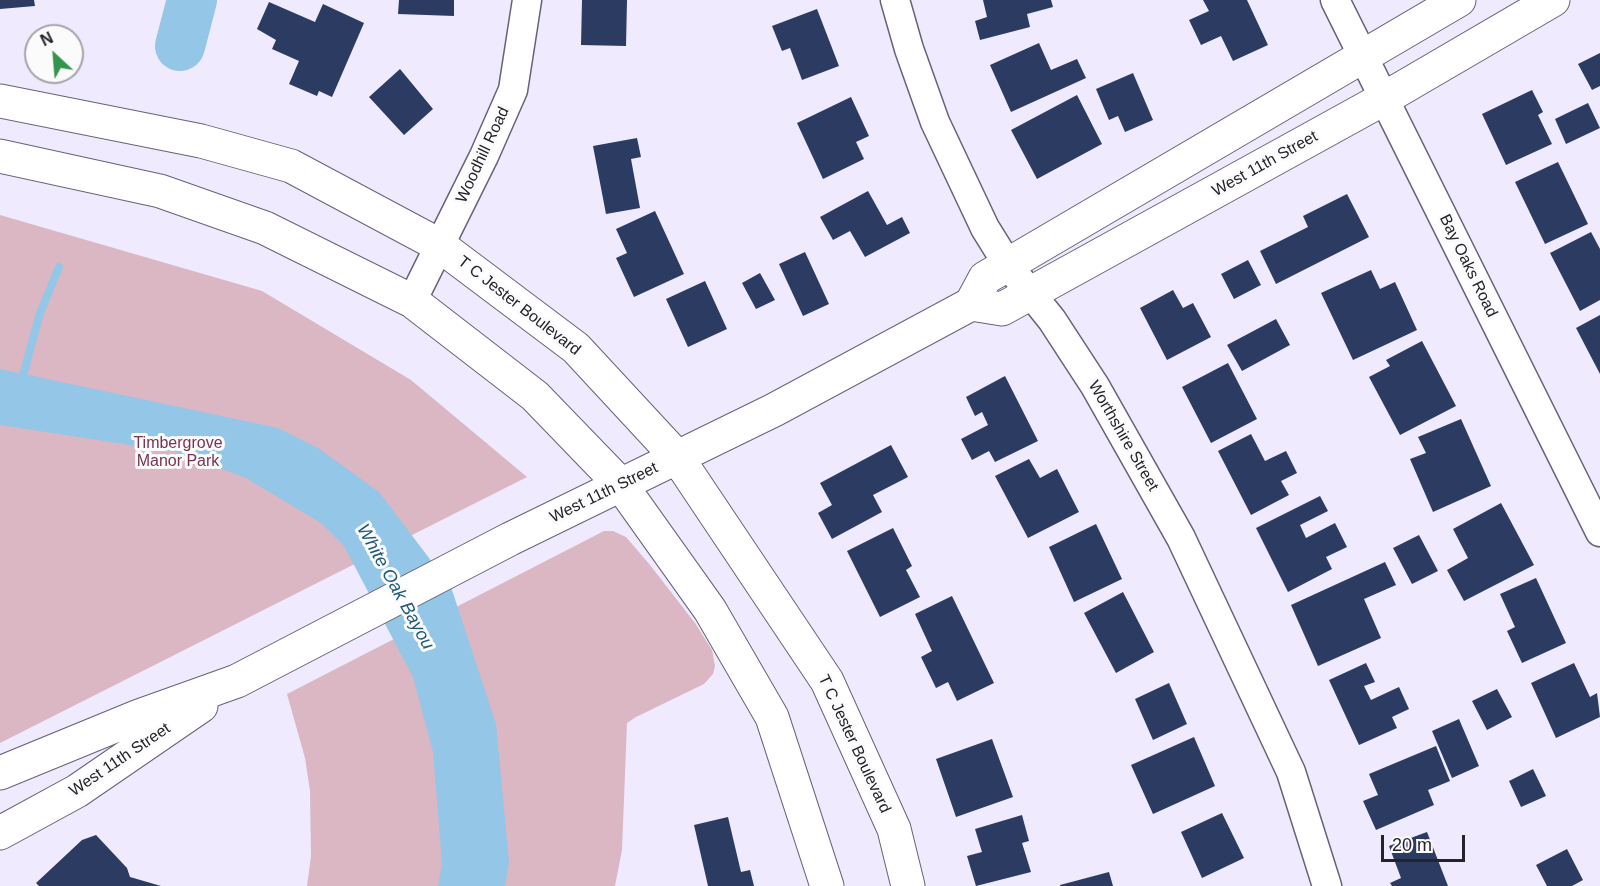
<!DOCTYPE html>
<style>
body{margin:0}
#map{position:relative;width:1600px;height:886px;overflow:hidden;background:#efeafe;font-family:Arial,sans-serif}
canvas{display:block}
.north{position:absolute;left:24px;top:24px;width:60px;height:60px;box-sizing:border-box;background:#fbfbfb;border:2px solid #a5a4a8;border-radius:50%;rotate:334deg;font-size:16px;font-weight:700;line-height:24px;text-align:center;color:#24222b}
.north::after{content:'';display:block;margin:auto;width:21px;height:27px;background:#33964c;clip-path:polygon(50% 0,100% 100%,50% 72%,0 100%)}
.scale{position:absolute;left:1381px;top:835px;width:84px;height:27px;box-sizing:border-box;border:3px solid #24222b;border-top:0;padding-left:8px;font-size:18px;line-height:21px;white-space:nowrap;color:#24222b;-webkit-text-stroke:4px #fbfbfb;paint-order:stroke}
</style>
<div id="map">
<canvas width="1600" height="886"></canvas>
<div class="north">N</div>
<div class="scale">20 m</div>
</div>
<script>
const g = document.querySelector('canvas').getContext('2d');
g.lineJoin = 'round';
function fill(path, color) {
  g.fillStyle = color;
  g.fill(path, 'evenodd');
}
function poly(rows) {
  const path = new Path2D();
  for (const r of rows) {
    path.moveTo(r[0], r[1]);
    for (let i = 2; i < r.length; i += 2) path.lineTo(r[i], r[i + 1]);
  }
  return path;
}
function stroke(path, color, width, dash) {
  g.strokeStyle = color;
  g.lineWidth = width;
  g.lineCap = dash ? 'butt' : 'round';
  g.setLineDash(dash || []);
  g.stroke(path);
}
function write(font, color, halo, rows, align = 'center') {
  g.font = font + ' Arial,sans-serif';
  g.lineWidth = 6;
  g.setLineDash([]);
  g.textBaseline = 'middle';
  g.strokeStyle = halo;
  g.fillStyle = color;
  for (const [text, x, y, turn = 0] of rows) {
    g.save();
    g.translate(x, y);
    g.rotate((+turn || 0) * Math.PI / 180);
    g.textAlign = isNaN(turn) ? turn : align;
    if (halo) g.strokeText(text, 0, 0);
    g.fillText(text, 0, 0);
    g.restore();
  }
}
fill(poly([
 [0,215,262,291,411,380,527,477,0,743],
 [604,531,613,531,626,537,650,565,695,623,712,650,715,666,713,674,704,684,636,717,627,723,622,850,615,886,307,886,311,856,310,791,305,758,287,694]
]), '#dab7c3');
fill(poly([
 [0,369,278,428,318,448,379,492,451,587,496,724,509,862,505,886,438,886,442,863,433,752,413,677,344,546,321,523,246,478,176,452,0,425]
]), '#93c6e7');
stroke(poly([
 [21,383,40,313,59,267]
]), '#93c6e7', 8);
stroke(poly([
 [180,46,192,0]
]), '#93c6e7', 50);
fill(poly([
 [0,0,34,0,35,6,0,9],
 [399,0,454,0,454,16,398,14],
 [582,0,627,0,626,46,581,45],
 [983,0,1051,0,1053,7,1027,14,1030,27,980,40,975,21,987,17],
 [1203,0,1247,0,1268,45,1233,61,1221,36,1201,45,1189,20,1209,11],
 [269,2,315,22,323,4,364,23,332,97,319,91,317,96,289,84,299,61,272,49,276,40,257,29],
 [817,9,839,66,802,80,790,48,782,51,772,26],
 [1039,43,1051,70,1077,59,1086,78,1011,112,990,65],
 [1600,53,1600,86,1592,90,1578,64],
 [400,69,433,109,404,135,369,97],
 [1133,73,1153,120,1125,132,1118,116,1109,120,1096,89],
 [1532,90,1543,112,1538,115,1552,144,1506,165,1482,114],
 [1077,95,1102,144,1037,179,1011,130],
 [851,97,869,136,856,142,864,159,823,179,797,123],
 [1588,103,1600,128,1566,144,1555,119],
 [637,138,641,157,631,159,640,208,606,214,593,146],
 [1558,162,1588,224,1545,244,1515,182],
 [868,191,887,225,902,217,910,233,865,257,850,231,833,240,820,217],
 [1347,194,1369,237,1276,284,1260,251,1308,227,1303,216],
 [655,211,684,274,634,297,616,258,627,253,616,229],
 [1591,232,1600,249,1600,300,1580,311,1550,253],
 [805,252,829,304,803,316,779,264],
 [1248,260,1261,285,1234,299,1221,274],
 [1371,270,1380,289,1395,282,1417,330,1353,360,1321,293],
 [760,273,775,300,756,309,742,283],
 [705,281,727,329,688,347,666,299],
 [1173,290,1183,308,1193,303,1211,337,1167,360,1140,308],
 [1600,315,1600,374,1576,328],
 [1276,319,1290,345,1242,371,1227,345],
 [1422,341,1456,406,1400,435,1369,377,1390,366,1386,360],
 [1228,363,1257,419,1211,443,1182,387],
 [1005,376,1038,441,995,462,989,451,972,460,961,439,988,425,982,412,975,416,966,397],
 [1461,419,1491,486,1433,512,1410,459,1426,453,1418,437],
 [1251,434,1265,461,1286,451,1297,473,1281,481,1289,495,1251,515,1218,451],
 [891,445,908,477,873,495,882,512,832,539,818,513,832,505,820,483],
 [1029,459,1040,478,1057,469,1079,512,1028,538,995,476],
 [1320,496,1328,511,1300,525,1306,538,1335,523,1347,547,1326,557,1332,569,1288,592,1256,528],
 [1501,503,1534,565,1464,601,1447,570,1468,558,1453,529],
 [1096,524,1122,579,1074,602,1049,547],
 [893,528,912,566,906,570,920,597,880,617,847,551],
 [1419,535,1438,571,1412,584,1393,548],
 [1385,562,1396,585,1364,599,1381,638,1318,666,1291,605],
 [1536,578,1566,643,1522,663,1507,631,1515,627,1500,594],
 [1123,592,1154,652,1116,673,1084,613],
 [952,596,994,683,957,701,948,682,936,688,921,657,932,651,915,614],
 [1366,663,1375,682,1364,686,1371,700,1399,687,1409,709,1392,717,1397,728,1359,745,1329,680],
 [1574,663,1590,697,1597,693,1600,717,1556,738,1531,683],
 [1169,683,1187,724,1153,740,1135,699],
 [1497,689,1512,717,1487,730,1472,701],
 [1459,719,1479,766,1452,778,1432,731],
 [1194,737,1215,786,1153,814,1131,765],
 [992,739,1013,797,956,817,936,759],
 [1436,746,1450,781,1428,790,1434,805,1376,830,1363,801,1378,795,1369,774],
 [1533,769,1546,796,1521,807,1509,781],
 [1222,813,1244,858,1202,878,1181,832],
 [1022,815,1029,841,1022,843,1031,872,976,886,967,856,982,852,975,829],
 [728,817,741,872,750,870,754,886,708,886,694,825],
 [1427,832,1448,886,1392,886,1390,883,1401,878,1389,846],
 [96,835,127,868,130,877,161,886,39,886,36,883,82,840],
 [1567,849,1583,880,1572,886,1547,886,1536,865],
 [1109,872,1113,886,1060,886,1060,885]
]), '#2b3b62');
const street = poly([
 [895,0,909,49,935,122,985,228,1008,265,1052,320,1095,386,1181,538,1291,772,1327,886],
 [1335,0,1600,532],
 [412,301,484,156,513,90,527,0]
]);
const secondary = poly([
 [0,101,201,141,291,166,439,245,576,348,677,457,827,681,894,829,908,886],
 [0,156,160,191,265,228,412,301,535,396,621,485,710,610,772,717,827,886],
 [971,304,1002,309,1385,98,1553,0],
 [0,773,139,716,237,681,510,539,774,410,971,304,985,278,1459,0],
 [0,833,77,791,201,706]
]);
stroke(street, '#676277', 31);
stroke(secondary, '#676277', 35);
stroke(street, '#fff', 28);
stroke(secondary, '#fff', 33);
write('16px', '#24222b', '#fbfbfb', [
 ["Woodhill Road",483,155,-65],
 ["West 11th Street",1265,164,-29],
 ["Bay Oaks Road",1468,266,64],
 ["T C Jester Boulevard",519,306,38],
 ["Worthshire Street",1123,436,60],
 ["West 11th Street",604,493,-26],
 ["T C Jester Boulevard",854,744,65],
 ["West 11th Street",120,760,-34]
]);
write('16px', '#783451', '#fbfbfb', [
 ["Timbergrove",178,444],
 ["Manor Park",178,462]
]);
write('italic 18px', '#1d5879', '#fbfbfb', [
 ["White Oak Bayou",395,587,61]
]);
</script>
